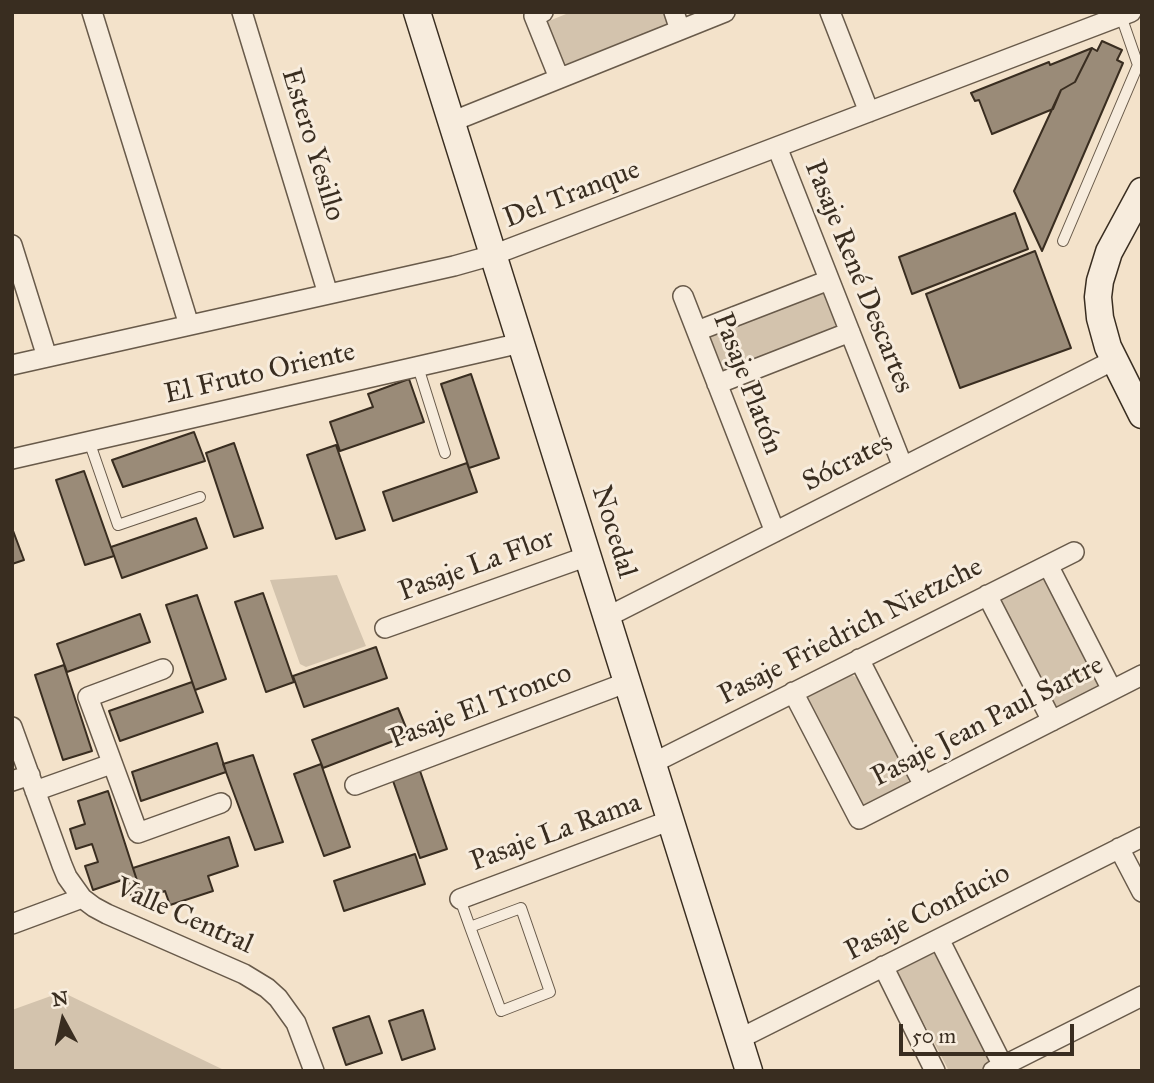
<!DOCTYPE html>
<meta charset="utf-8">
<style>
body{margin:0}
#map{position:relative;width:1154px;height:1083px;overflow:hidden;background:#f3e2ca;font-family:"IM FELL Great Primer",serif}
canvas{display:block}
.frame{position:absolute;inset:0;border:14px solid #392d20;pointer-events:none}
.north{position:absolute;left:28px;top:985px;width:70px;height:70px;-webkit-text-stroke:5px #f7ecdd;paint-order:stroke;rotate:352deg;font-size:19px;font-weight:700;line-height:28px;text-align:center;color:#392d20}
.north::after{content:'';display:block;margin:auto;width:24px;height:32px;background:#392d20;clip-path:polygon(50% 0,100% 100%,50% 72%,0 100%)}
.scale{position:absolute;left:899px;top:1024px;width:175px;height:32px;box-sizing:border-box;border:4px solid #392d20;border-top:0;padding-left:9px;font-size:21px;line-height:24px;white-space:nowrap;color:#392d20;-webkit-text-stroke:5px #f7ecdd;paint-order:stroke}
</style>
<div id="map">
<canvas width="1154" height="1083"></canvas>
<div class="frame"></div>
<div class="north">N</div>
<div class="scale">50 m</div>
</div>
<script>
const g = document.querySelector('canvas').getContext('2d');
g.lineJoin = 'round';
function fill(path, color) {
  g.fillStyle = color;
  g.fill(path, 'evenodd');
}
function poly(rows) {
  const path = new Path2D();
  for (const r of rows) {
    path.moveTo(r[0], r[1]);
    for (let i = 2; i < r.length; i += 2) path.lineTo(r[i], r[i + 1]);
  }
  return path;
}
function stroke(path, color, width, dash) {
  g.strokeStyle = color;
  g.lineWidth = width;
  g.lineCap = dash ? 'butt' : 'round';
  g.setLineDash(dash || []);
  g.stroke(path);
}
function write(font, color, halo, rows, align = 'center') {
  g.font = font + ' "IM FELL Great Primer",serif';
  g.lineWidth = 6;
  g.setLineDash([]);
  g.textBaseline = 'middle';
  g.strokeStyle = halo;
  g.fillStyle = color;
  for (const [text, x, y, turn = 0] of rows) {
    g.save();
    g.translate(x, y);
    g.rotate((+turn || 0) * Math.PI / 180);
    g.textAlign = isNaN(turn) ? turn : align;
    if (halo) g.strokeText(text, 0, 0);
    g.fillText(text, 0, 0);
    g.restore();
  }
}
fill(poly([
 [571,12,663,12,668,24,561,66,544,23],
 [823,290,838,329,723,376,707,334],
 [1045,573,1103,685,1055,707,998,599],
 [337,575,366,646,306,667,300,664,270,580],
 [848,673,859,679,909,777,907,787,862,810,802,697],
 [934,953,991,1064,979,1071,949,1071,897,972],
 [62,992,226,1071,12,1071,12,1010]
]), '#d3c3ad');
const building = poly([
 [1102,41,1122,50,1117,60,1123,63,1042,251,1014,191,1061,90,1075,82,1092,48,1097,51,1102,41],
 [1092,48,1075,82,1061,90,1053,109,992,134,979,100,975,101,971,93,1049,62,1050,65,1092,48],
 [1015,213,1028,249,912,294,899,257,1015,213],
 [1035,251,1071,348,960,388,926,294,1035,251],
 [471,374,499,458,469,468,441,384,471,374],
 [409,379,424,422,340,451,330,422,373,407,368,394,409,379],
 [194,432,205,461,123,487,112,460,194,432],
 [234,443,263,528,234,537,206,453,234,443],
 [336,445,365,530,336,539,307,455,336,445],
 [467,463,477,492,393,521,383,492,467,463],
 [84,471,114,556,85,565,56,480,84,471],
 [196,518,207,548,122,578,111,547,196,518],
 [12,528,24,560,12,564,12,528],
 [263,593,294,682,266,692,235,602,263,593],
 [197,595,226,679,195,690,166,605,197,595],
 [140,614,150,642,67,672,57,644,140,614],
 [376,647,387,678,304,707,293,676,376,647],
 [64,665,92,751,63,760,35,675,64,665],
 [192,682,203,712,120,741,109,711,192,682],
 [398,708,409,735,323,768,312,740,398,708],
 [217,743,226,772,141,801,132,772,217,743],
 [253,755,283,842,255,850,223,764,253,755],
 [321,764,350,847,324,856,294,774,321,764],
 [419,768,447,849,420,858,392,778,419,768],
 [108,791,141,893,131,896,125,879,93,890,85,866,98,862,92,844,76,849,70,829,85,824,78,801,108,791],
 [229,837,238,866,208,876,213,891,170,905,165,891,143,899,133,868,229,837],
 [415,854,425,884,344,911,334,881,415,854],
 [423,1010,435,1049,402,1060,389,1021,423,1010],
 [369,1016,382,1053,346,1065,333,1028,369,1016]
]);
fill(building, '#9a8b78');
stroke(building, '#392d20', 2);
const lane = poly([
 [1063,241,1138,65,1121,16],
 [418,367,445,453],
 [89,441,118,525,200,497],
 [460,899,470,927,501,1011,550,992,521,908,470,927]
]);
const street = poly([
 [92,12,189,325],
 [242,12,328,294],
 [543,12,534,16,559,78],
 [674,12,680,30],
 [830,12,869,112],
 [451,122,725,12],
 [777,147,903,467],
 [12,245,47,357],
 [683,296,775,532],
 [697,331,829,280],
 [12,365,454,266,493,255,1131,12],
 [717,384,850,332],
 [12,459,521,343],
 [1048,565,1112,690],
 [987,595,1052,721],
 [607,617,1114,360],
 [385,628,588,556],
 [859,659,924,786],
 [163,669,88,697,138,833,221,803],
 [793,692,859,819,1142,675],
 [12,727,62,865,67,877,82,898,94,907,107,914,244,974,267,988,278,998,296,1023,314,1071],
 [653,763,1074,552],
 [12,781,30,775],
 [355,785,628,682],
 [35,791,111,764],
 [1119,848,1142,892],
 [460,899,671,820],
 [12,924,82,898],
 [939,939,1003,1066],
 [883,966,935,1071],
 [739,1039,1142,837],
 [993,1071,1142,996]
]);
const secondary = poly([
 [417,12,749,1071],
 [1142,191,1109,252,1100,281,1098,297,1100,318,1108,347,1142,415]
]);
stroke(lane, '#685a4a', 12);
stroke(street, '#685a4a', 22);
stroke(secondary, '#392d20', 29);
stroke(lane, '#f7ecdd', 10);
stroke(street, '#f7ecdd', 19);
stroke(secondary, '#f7ecdd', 26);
write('28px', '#392d20', '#f7ecdd', [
 ["Estero Yesillo",312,145,73],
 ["Del Tranque",572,195,-21],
 ["Pasaje René Descartes",858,277,68],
 ["El Fruto Oriente",260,374,-13],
 ["Pasaje Platón",747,384,69],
 ["Sócrates",848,463,-27],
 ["Nocedal",613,532,73],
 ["Pasaje La Flor",477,566,-20],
 ["Pasaje Friedrich Nietzche",851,632,-27],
 ["Pasaje El Tronco",481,707,-21],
 ["Pasaje Jean Paul Sartre",988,722,-27],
 ["Pasaje La Rama",556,833,-20],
 ["Pasaje Confucio",928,913,-27],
 ["Valle Central",184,917,24]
]);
</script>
